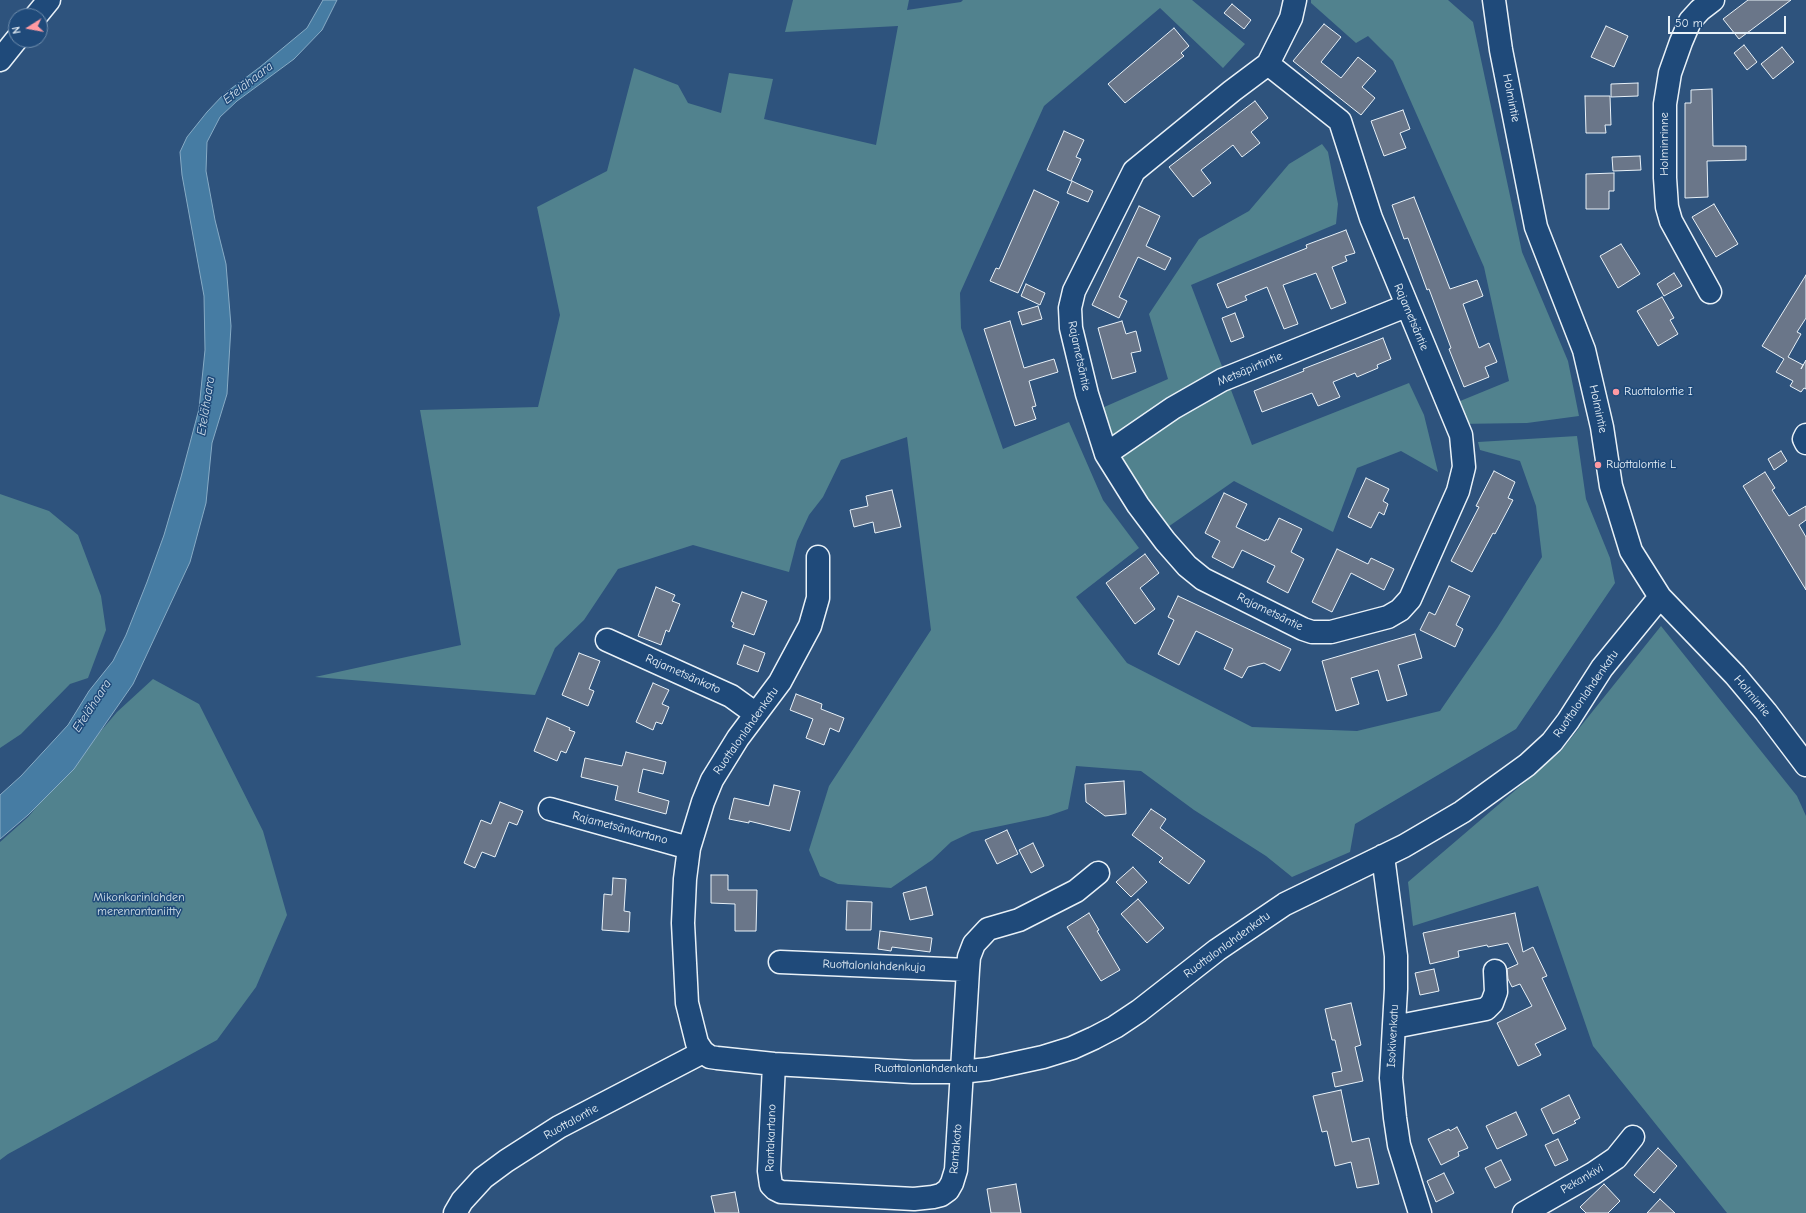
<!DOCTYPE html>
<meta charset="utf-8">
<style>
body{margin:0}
#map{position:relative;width:1806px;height:1213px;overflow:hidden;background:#2e537d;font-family:"Comic Neue",sans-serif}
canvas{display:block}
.north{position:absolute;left:8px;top:8px;width:40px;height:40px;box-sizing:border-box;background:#1f4a7a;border:1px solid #6f8dac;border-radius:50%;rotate:259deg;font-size:11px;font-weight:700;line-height:16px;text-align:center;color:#e8f1f8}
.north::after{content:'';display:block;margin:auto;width:14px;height:18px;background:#ff9aa2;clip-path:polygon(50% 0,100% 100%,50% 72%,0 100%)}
.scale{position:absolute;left:1668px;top:16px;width:118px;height:18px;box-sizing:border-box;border:2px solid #e8f1f8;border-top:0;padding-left:5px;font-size:12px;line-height:14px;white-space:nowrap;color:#e8f1f8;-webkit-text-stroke:3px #1f4a7a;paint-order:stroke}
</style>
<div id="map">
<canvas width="1806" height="1213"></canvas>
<div class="north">N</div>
<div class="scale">50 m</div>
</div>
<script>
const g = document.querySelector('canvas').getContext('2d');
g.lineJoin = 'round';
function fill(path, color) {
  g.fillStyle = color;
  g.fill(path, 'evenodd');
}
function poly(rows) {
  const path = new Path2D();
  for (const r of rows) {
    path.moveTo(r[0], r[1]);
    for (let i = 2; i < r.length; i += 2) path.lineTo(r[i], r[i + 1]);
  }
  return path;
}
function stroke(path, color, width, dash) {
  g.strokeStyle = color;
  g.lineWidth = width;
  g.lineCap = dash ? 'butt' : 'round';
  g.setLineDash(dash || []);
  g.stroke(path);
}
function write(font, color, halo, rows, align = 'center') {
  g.font = font + ' "Comic Neue",sans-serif';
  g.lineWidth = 3;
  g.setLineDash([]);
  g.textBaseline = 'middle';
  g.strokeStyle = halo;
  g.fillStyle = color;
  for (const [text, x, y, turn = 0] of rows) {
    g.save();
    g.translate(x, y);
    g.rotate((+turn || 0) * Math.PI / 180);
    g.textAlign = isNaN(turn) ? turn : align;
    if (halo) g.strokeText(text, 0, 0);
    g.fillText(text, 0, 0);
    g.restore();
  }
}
fill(poly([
 [793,0,909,0,907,10,961,2,963,0,1192,0,1245,44,1223,68,1160,8,1044,106,960,293,961,328,1003,449,1069,422,1103,500,1139,548,1076,597,1127,663,1252,727,1357,731,1440,711,1497,628,1542,557,1536,506,1520,461,1480,450,1478,442,1577,436,1586,499,1610,558,1615,583,1516,729,1355,824,1350,852,1292,877,1266,856,1194,810,1141,771,1076,766,1068,809,1048,816,972,832,951,842,932,860,891,888,838,884,820,876,809,850,829,786,931,630,907,437,841,460,823,497,809,515,797,541,789,572,693,545,618,569,584,620,555,648,535,695,315,677,461,645,420,410,538,407,560,315,537,207,607,171,634,68,678,85,688,103,721,113,729,73,773,79,764,119,876,145,898,26,785,32],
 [1311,0,1448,0,1473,22,1522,252,1568,361,1579,416,1527,423,1455,424,1448,406,1509,381,1484,267,1393,61,1368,36,1356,43,1311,3],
 [1322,144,1328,152,1338,204,1336,224,1191,285,1252,445,1409,383,1424,415,1438,472,1401,451,1357,468,1333,532,1234,481,1165,529,1121,463,1102,408,1168,379,1149,314,1199,239,1249,211,1289,164],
 [0,494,49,511,78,535,101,596,106,630,88,678,70,684,21,734,0,748],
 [1661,626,1797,796,1806,816,1806,1213,1727,1213,1593,1046,1538,886,1413,926,1408,882,1560,752],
 [153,679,199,704,263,831,287,915,256,987,217,1040,8,1154,0,1160,0,842,28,817,117,712]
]), '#51828e');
const water = poly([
 [323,0,337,0,322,30,294,59,237,101,220,117,207,142,206,171,215,220,226,264,231,326,227,394,212,443,206,503,190,562,133,684,74,769,28,815,0,839,0,795,21,776,68,725,89,691,113,661,126,635,147,582,164,535,181,477,199,409,205,350,204,296,182,175,180,152,187,137,207,112,224,94,260,67,307,28,323,0]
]);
fill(water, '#467ca3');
stroke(water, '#87abc5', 1);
const building = poly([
 [1748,0,1791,0,1739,39,1723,19,1748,0],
 [1232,4,1251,20,1244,29,1224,13,1232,4],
 [1324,24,1341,37,1321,62,1341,78,1358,57,1376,71,1362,87,1375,98,1361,115,1293,61,1324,24],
 [1606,26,1628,36,1614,67,1591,57,1606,26],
 [1174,28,1189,46,1181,53,1184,56,1125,103,1108,84,1174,28],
 [1744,45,1757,62,1747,70,1734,53,1744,45],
 [1782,47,1794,62,1773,79,1761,64,1782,47],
 [1638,83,1638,96,1611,97,1611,84,1638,83],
 [1712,89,1713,146,1746,146,1746,160,1707,161,1708,197,1685,198,1685,103,1691,103,1691,90,1712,89],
 [1585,96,1610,96,1611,125,1605,125,1606,133,1586,133,1585,96],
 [1255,101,1268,118,1251,132,1260,143,1242,157,1233,145,1201,170,1211,183,1193,197,1169,167,1255,101],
 [1403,110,1410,129,1400,133,1406,148,1384,156,1371,121,1403,110],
 [1064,131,1084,140,1076,157,1081,159,1071,181,1047,170,1064,131],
 [1640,156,1641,170,1613,171,1612,157,1640,156],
 [1614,173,1614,191,1609,191,1609,209,1586,209,1586,174,1614,173],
 [1072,181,1093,191,1088,202,1067,193,1072,181],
 [1034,190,1059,202,1018,293,990,281,996,268,999,269,1034,190],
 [1414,197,1450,289,1477,280,1483,296,1463,304,1479,348,1489,343,1497,362,1485,367,1489,377,1464,387,1449,349,1451,348,1429,289,1427,290,1408,238,1404,239,1392,205,1414,197],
 [1714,204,1738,244,1716,257,1692,217,1714,204],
 [1139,206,1160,216,1146,246,1171,258,1165,270,1138,257,1119,297,1127,301,1119,318,1092,305,1139,206],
 [1346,230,1355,253,1345,256,1347,261,1332,267,1346,303,1331,309,1316,273,1283,285,1298,324,1284,329,1267,287,1245,296,1247,300,1227,308,1217,284,1307,248,1306,245,1346,230],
 [1621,244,1640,274,1618,288,1600,256,1621,244],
 [1674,273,1682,286,1664,296,1657,284,1674,273],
 [1806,275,1806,318,1797,332,1801,334,1788,357,1803,365,1801,369,1806,360,1806,389,1804,388,1801,392,1790,386,1793,381,1776,372,1784,359,1762,346,1806,275],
 [1026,284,1045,293,1040,305,1021,296,1026,284],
 [1662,297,1674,318,1670,320,1678,334,1658,346,1637,311,1662,297],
 [1038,306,1042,319,1022,325,1018,312,1038,306],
 [1235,313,1244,337,1231,342,1222,318,1235,313],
 [1010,321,1024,368,1054,359,1058,372,1029,381,1036,406,1032,407,1036,419,1015,426,984,329,1010,321],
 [1122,321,1126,334,1136,331,1141,351,1131,353,1136,372,1112,379,1098,328,1122,321],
 [1383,338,1391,359,1377,365,1378,368,1357,377,1355,373,1333,382,1340,397,1318,406,1312,393,1262,412,1254,391,1304,371,1303,369,1383,338],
 [1781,451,1787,461,1774,470,1768,459,1781,451],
 [1494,471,1515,482,1508,498,1513,500,1495,534,1493,533,1472,572,1451,561,1479,507,1476,506,1494,471],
 [1765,472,1775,488,1772,490,1789,516,1806,506,1806,520,1799,525,1806,537,1806,590,1743,486,1765,472],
 [1366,478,1389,489,1383,501,1388,504,1384,515,1379,512,1371,528,1348,517,1366,478],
 [892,490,901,527,875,533,873,522,854,527,850,510,868,506,866,496,892,490],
 [1224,493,1247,504,1236,527,1265,541,1266,539,1268,540,1279,518,1302,529,1291,552,1304,559,1288,593,1267,582,1275,566,1242,550,1233,568,1212,557,1220,541,1205,533,1224,493],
 [1337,549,1368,564,1371,558,1394,569,1384,590,1351,573,1332,612,1312,602,1337,549],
 [1145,554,1159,573,1140,588,1155,609,1135,624,1106,583,1145,554],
 [1449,586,1470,596,1456,625,1463,629,1455,647,1420,630,1429,612,1435,615,1449,586],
 [656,587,675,595,672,601,680,604,669,632,666,630,661,645,638,636,656,587],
 [742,592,767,601,754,635,732,627,734,623,731,621,742,592],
 [1178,596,1291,649,1280,671,1264,663,1248,667,1242,678,1224,669,1233,649,1196,631,1179,665,1158,654,1174,620,1168,617,1178,596],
 [1415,634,1422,658,1398,665,1407,695,1387,701,1378,670,1351,678,1359,704,1336,711,1322,661,1415,634],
 [744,645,765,653,758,672,737,664,744,645],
 [579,653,600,661,589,689,594,691,588,706,562,695,579,653],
 [653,683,669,690,662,704,669,707,662,724,656,722,653,730,636,722,653,683],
 [796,694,822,704,821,709,844,718,839,732,830,728,824,745,806,738,813,719,790,710,796,694],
 [547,718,570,728,569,730,575,732,566,753,561,751,557,761,534,751,547,718],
 [626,752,666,762,663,774,643,769,638,792,669,801,666,814,615,800,618,786,581,777,585,758,622,766,626,752],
 [1124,781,1126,814,1105,816,1086,802,1085,784,1124,781],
 [774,785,800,791,790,831,749,821,749,823,729,819,734,798,769,806,774,785],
 [500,802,523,811,517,825,509,822,495,857,482,852,475,868,464,863,481,820,491,824,500,802],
 [1151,809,1166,819,1160,828,1205,861,1189,884,1159,862,1163,858,1132,835,1151,809],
 [1007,830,1018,854,997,864,985,840,1007,830],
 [1033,843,1044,866,1031,873,1019,850,1033,843],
 [1133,867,1147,882,1131,897,1116,882,1133,867],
 [711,875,728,875,728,890,757,890,756,931,735,931,735,904,711,903,711,875],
 [613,878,626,879,624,911,630,912,629,932,602,930,604,894,612,895,613,878],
 [926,887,933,915,910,920,903,893,926,887],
 [1138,899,1164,928,1147,943,1121,914,1138,899],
 [847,901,872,902,871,930,846,930,847,901],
 [1089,913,1099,930,1097,931,1120,970,1101,981,1067,927,1089,913],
 [1515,913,1523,952,1533,947,1547,976,1542,978,1566,1029,1535,1044,1541,1055,1518,1066,1497,1023,1532,1006,1520,984,1512,987,1508,979,1507,969,1518,964,1508,943,1488,947,1487,945,1458,951,1459,957,1430,964,1423,933,1515,913],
 [880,931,932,938,930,952,892,947,891,951,878,949,880,931],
 [1434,969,1439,991,1420,995,1415,973,1434,969],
 [1351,1003,1361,1045,1355,1047,1363,1081,1335,1087,1332,1073,1342,1071,1335,1040,1332,1040,1325,1009,1351,1003],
 [1341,1090,1352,1142,1369,1138,1379,1184,1357,1188,1351,1162,1335,1166,1327,1131,1322,1132,1313,1096,1341,1090],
 [1569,1095,1580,1118,1574,1121,1576,1123,1553,1134,1541,1109,1569,1095],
 [1516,1112,1527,1135,1497,1149,1486,1126,1516,1112],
 [1457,1127,1468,1148,1458,1152,1459,1156,1441,1165,1428,1139,1449,1129,1450,1131,1457,1127],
 [1558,1139,1568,1160,1555,1166,1545,1145,1558,1139],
 [1658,1148,1677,1166,1654,1193,1634,1175,1658,1148],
 [1501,1160,1511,1180,1495,1188,1485,1168,1501,1160],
 [1444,1173,1454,1193,1436,1202,1427,1181,1444,1173],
 [1016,1184,1021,1213,991,1213,987,1189,1016,1184],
 [1604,1184,1620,1201,1608,1213,1586,1213,1580,1207,1604,1184],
 [735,1192,739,1213,715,1213,711,1196,735,1192],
 [1660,1199,1675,1213,1647,1213,1660,1199]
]);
fill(building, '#6a7689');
stroke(building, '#e8f1f8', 1);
const minor = poly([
 [1494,0,1501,50,1536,227,1584,350,1602,427,1611,486,1631,551,1660,597,1735,675,1766,712,1806,765],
 [36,16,49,0],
 [0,60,16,40],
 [1268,64,1340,121,1371,218,1461,435,1464,467,1458,491,1410,599,1400,610,1388,617,1331,632,1312,632,1303,629,1203,579,1187,566,1165,541,1138,505,1106,454,1087,394,1071,328,1070,308,1074,291,1134,171,1232,91,1268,64,1291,18,1295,0],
 [1710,292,1671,221,1667,207,1665,178,1665,104,1670,73,1681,42,1690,21,1700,10,1713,0],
 [1806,435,1804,439,1806,443],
 [1106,454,1173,408,1222,380,1406,306],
 [818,557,818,598,810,626,780,682,738,738,712,780,703,802,689,848,685,879,683,923,687,1003,697,1043,703,1052,710,1057,717,1058,774,1064,913,1072,961,1072,988,1069,1043,1057,1072,1048,1094,1038,1115,1027,1139,1011,1217,950,1285,904,1404,846,1462,812,1527,765,1552,742,1568,721,1602,668,1660,597],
 [607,640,731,696,756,714],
 [550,809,689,848],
 [1383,856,1396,956,1396,989,1391,1078,1395,1118,1399,1145,1420,1213],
 [780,962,968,970],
 [1394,1027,1486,1009,1492,1003,1496,992,1495,971],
 [774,1064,769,1171,771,1185,775,1189,781,1192,914,1199,933,1197,941,1195,948,1190,952,1183,956,1170,968,970,969,957,974,944,988,929,1019,920,1076,891,1098,873],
 [455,1213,462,1201,483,1178,506,1161,559,1127,703,1052],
 [1524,1213,1594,1173,1616,1158,1633,1137]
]);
stroke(minor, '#e8f1f8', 25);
stroke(minor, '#1f4a7a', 22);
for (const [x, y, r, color] of [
 [1616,392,4,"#ff9aa2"],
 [1598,465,4,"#ff9aa2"]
]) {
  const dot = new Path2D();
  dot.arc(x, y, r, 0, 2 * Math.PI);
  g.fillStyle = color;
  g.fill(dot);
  stroke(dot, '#1f4a7a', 1.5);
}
write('12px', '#e8f1f8', '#1f4a7a', [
 ["Holmintie",1511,98,79],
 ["Holminrinne",1665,144,-90],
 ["Rajametsäntie",1411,317,67],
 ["Rajametsäntie",1079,356,78],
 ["Metsäpirtintie",1250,369,-23],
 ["Holmintie",1598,409,78],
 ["Rajametsäntie",1270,612,26],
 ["Rajametsänkoto",683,674,24],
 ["Ruottalonlahdenkatu",1586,694,-55],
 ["Holmintie",1752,696,50],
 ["Ruottalonlahdenkatu",746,731,-55],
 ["Rajametsänkartano",620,828,15],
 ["Ruottalonlahdenkatu",1227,945,-36],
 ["Ruottalonlahdenkuja",874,966,2],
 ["Isokivenkatu",1393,1036,-87],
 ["Ruottalonlahdenkatu",926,1069],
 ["Ruottalontie",571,1122,-29],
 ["Rantakartano",771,1138,-88],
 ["Rantakoto",956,1149,-85],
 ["Pekankivi",1582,1179,-30]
]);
write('12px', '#e8f1f8', '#1f4a7a', [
 ["Ruottalontie I",1624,392],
 ["Ruottalontie L",1606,465]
], 'left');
write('12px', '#d1e0e8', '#1f4a7a', [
 ["Mikonkarinlahden",139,898],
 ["merenrantaniitty",139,912]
]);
write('italic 13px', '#d0dfeb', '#1f4a7a', [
 ["Etelähaara",248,83,-38],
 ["Etelähaara",206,406,-81],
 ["Etelähaara",92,706,-57]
]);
</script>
